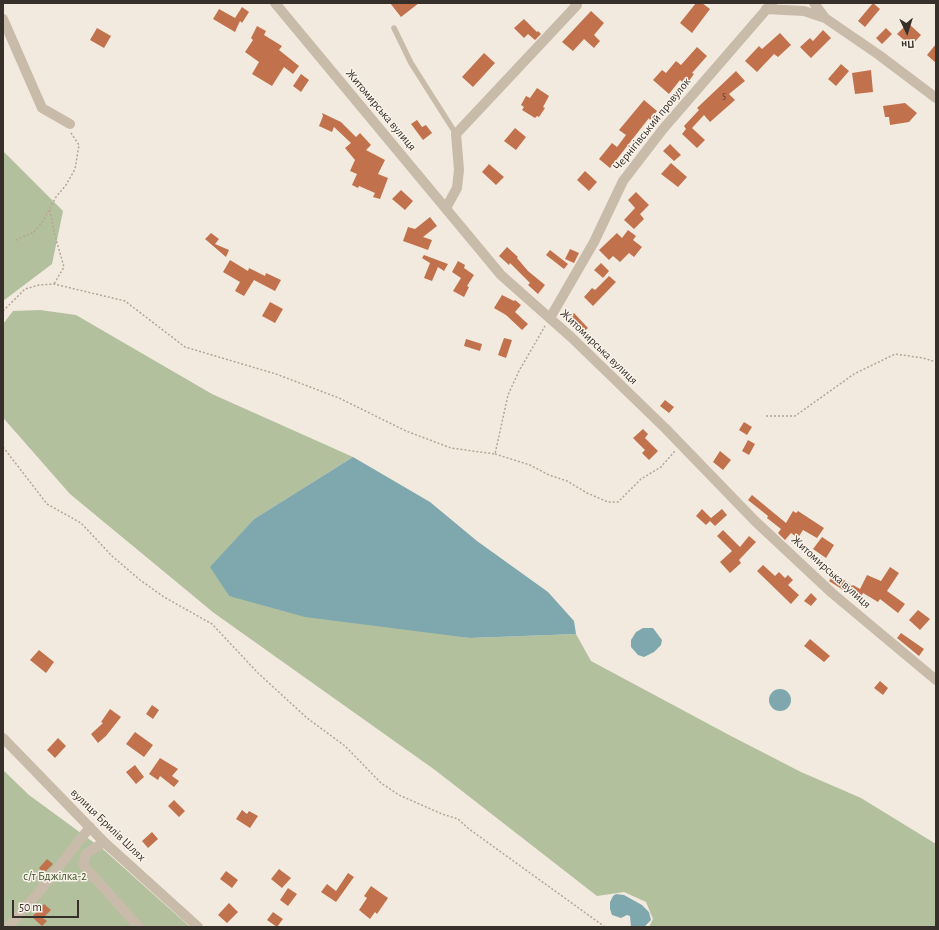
<!DOCTYPE html>
<meta charset="utf-8">
<style>
body{margin:0}
#map{position:relative;width:939px;height:930px;overflow:hidden;background:#f2eade;font-family:"Alegreya Sans",sans-serif}
canvas{display:block}
.frame{position:absolute;inset:0;border:4px solid #372f29;pointer-events:none}
.north{position:absolute;left:887px;top:12px;width:40px;height:40px;-webkit-text-stroke:3px #f9f3ea;paint-order:stroke;rotate:176deg;font-size:11px;font-weight:700;line-height:16px;text-align:center;color:#372f29}
.north::after{content:'';display:block;margin:auto;width:14px;height:18px;background:#372f29;clip-path:polygon(50% 0,100% 100%,50% 72%,0 100%)}
.scale{position:absolute;left:12px;top:900px;width:67px;height:18px;box-sizing:border-box;border:2px solid #372f29;border-top:0;padding-left:5px;font-size:12px;line-height:14px;white-space:nowrap;color:#372f29;-webkit-text-stroke:3px #f9f3ea;paint-order:stroke}
</style>
<div id="map">
<canvas width="939" height="930"></canvas>
<div class="frame"></div>
<div class="north">Пн</div>
<div class="scale">50 m</div>
</div>
<script>
const g = document.querySelector('canvas').getContext('2d');
g.lineJoin = 'round';
function fill(path, color) {
  g.fillStyle = color;
  g.fill(path, 'evenodd');
}
function poly(rows) {
  const path = new Path2D();
  for (const r of rows) {
    if (r.length === 3) {
      path.moveTo(r[0] + r[2], r[1]);
      path.arc(r[0], r[1], r[2], 0, 2 * Math.PI);
      continue;
    }
    path.moveTo(r[0], r[1]);
    for (let i = 2; i < r.length; i += 2) path.lineTo(r[i], r[i + 1]);
  }
  return path;
}
function stroke(path, color, width, dash) {
  g.strokeStyle = color;
  g.lineWidth = width;
  g.lineCap = dash ? 'butt' : 'round';
  g.setLineDash(dash || []);
  g.stroke(path);
}
function write(font, color, halo, rows, align = 'center') {
  g.font = font + ' "Alegreya Sans",sans-serif';
  g.lineWidth = 3;
  g.setLineDash([]);
  g.textBaseline = 'middle';
  g.strokeStyle = halo;
  g.fillStyle = color;
  for (const [text, x, y, turn = 0] of rows) {
    g.save();
    g.translate(x, y);
    g.rotate((+turn || 0) * Math.PI / 180);
    g.textAlign = isNaN(turn) ? turn : align;
    if (halo) g.strokeText(text, 0, 0);
    g.fillText(text, 0, 0);
    g.restore();
  }
}
fill(poly([
 [3,151,63,211,52,264,3,301],
 [40,310,76,315,212,394,353,457,254,519,211,567,229,596,470,638,576,634,591,661,731,736,801,772,861,798,936,844,936,927,649,927,653,919,646,902,624,892,597,896,435,770,214,613,70,494,5,420,3,416,3,324,13,311],
 [3,770,29,795,104,850,190,927,3,927]
]), '#b2c09e');
fill(poly([
 [353,457,430,502,477,541,548,592,574,621,576,634,470,638,305,617,229,596,210,567,254,519],
 [643,628,653,628,662,640,661,645,654,652,644,657,638,655,631,647,631,640,636,632],
 [780,700,11],
 [616,894,624,895,642,905,649,912,651,920,644,927,631,927,630,916,627,915,621,918,612,915,610,909,610,902,613,896]
]), '#7ea8ae');
fill(poly([
 [390,3,419,3,401,17],
 [696,3,702,3,710,9,692,33,680,23],
 [873,3,880,9,865,27,858,21],
 [242,7,249,12,242,23,240,21,235,32,213,19,219,9,235,18],
 [591,11,604,23,594,35,600,41,594,48,584,39,573,51,562,42],
 [524,19,537,32,538,31,541,34,535,40,528,34,524,38,514,28],
 [908,23,921,35,911,46,897,34],
 [257,26,266,31,264,35,282,46,279,50,299,66,293,74,284,67,272,86,252,74,259,62,245,52,253,40,251,38],
 [97,28,111,36,104,48,90,40],
 [886,28,892,34,882,44,876,38],
 [823,30,831,38,811,58,800,47,810,38,813,41],
 [780,33,791,45,778,57,774,54,757,72,745,61,759,46,762,49],
 [936,44,936,63,927,55],
 [697,47,707,56,692,73,694,74,686,85,680,80,669,94,653,80,662,70,666,73,676,61,681,65],
 [484,53,495,63,473,87,462,77],
 [841,64,849,71,836,86,828,79],
 [871,70,873,92,855,94,852,73],
 [736,71,745,81,729,94,735,100,710,122,704,115,692,128,705,140,697,148,682,134,686,129,684,126,699,110,697,108],
 [301,74,309,80,301,92,293,86],
 [537,88,549,96,543,107,545,108,539,117,537,116,535,118,522,110,524,107,521,105,526,96,530,98],
 [644,100,657,111,650,120,649,118,610,168,599,159,612,143,617,147,626,135,619,130],
 [905,103,917,113,909,122,890,125,889,117,885,117,883,106],
 [322,113,341,122,356,137,360,133,371,145,366,150,385,160,378,174,388,178,380,199,373,197,375,193,359,186,358,188,352,185,357,174,350,171,355,160,345,148,351,143,334,127,332,132,319,126,323,116],
 [417,120,422,127,426,125,432,133,423,140,411,124],
 [515,128,526,137,516,150,504,141],
 [670,144,681,155,674,161,663,151],
 [671,163,687,177,678,187,661,174],
 [489,164,504,177,496,185,482,172],
 [585,171,597,182,589,191,577,180],
 [401,190,413,201,405,210,392,199],
 [636,192,649,205,640,214,644,219,634,229,624,220,635,208,628,200],
 [430,217,437,226,423,237,432,240,428,250,403,241,408,227,415,229],
 [628,230,636,236,633,240,642,247,634,257,629,253,620,262,613,256,609,260,599,250,617,233,622,238],
 [211,233,219,239,215,244,229,250,226,257,205,239],
 [507,247,518,257,517,258,528,271,545,285,538,294,528,285,530,283,510,263,509,265,499,256],
 [570,249,579,253,574,263,565,259],
 [550,250,568,264,564,269,546,255],
 [424,255,448,264,444,271,438,267,432,281,424,278,430,263,422,258],
 [230,260,248,271,249,268,265,276,266,273,281,280,275,291,254,280,244,296,235,291,240,282,223,272],
 [458,261,465,265,464,268,474,275,467,286,469,287,464,297,453,291,461,278,452,272],
 [601,263,609,271,603,278,594,270],
 [609,276,616,282,593,306,584,297,592,288,595,290],
 [502,295,514,301,515,300,521,305,515,312,528,324,522,330,506,315,494,308],
 [270,302,283,309,275,323,262,316],
 [574,313,588,328,581,334,567,321],
 [504,338,512,340,506,358,498,355],
 [466,339,482,344,480,351,464,346],
 [665,400,674,407,669,413,660,406],
 [744,422,752,427,747,435,739,430],
 [643,429,648,434,645,438,658,451,649,460,642,453,645,450,633,438],
 [748,440,755,444,749,455,742,451],
 [720,451,731,460,723,470,713,462],
 [752,495,786,523,793,511,796,513,798,511,824,528,817,538,803,530,798,538,791,533,785,540,778,533,781,529,767,518,768,516,748,500],
 [702,509,711,518,722,509,727,515,715,526,710,521,706,525,696,516],
 [723,530,740,547,749,536,756,542,739,560,741,563,730,573,720,562,732,551,717,536],
 [822,537,834,545,826,558,813,549],
 [763,565,775,576,779,572,785,578,788,575,793,580,788,585,799,595,791,604,757,571],
 [890,567,899,573,887,591,905,604,898,613,880,599,878,602,863,593,859,600,829,581,835,573,852,586,853,585,860,589,867,575,881,581],
 [811,593,817,599,811,606,804,601],
 [918,610,930,619,920,630,909,620],
 [901,633,924,649,919,656,897,638],
 [810,639,830,656,824,662,804,646],
 [39,650,54,662,46,673,30,660],
 [880,681,888,688,883,695,874,688],
 [152,705,159,710,153,719,146,714],
 [110,709,121,717,106,736,98,743,91,734,103,723,101,722],
 [135,732,153,745,144,757,126,744],
 [58,738,66,746,55,758,47,750],
 [160,758,178,769,172,776,179,781,174,787,160,776,158,780,149,774],
 [135,765,144,777,136,784,126,772],
 [174,800,185,811,179,817,168,806],
 [242,810,247,814,249,811,258,816,250,828,236,819],
 [152,832,158,839,148,848,142,841],
 [47,859,53,864,44,873,39,868],
 [279,869,291,878,282,888,271,879],
 [226,871,238,880,232,888,220,879],
 [348,873,354,877,336,902,321,892,327,884,336,891],
 [371,886,388,898,377,914,375,912,370,919,359,910,367,898,364,896],
 [288,888,297,894,288,906,280,900],
 [229,903,238,912,227,923,218,915],
 [44,904,51,910,43,918,47,921,42,926,32,917],
 [273,912,283,919,277,927,267,920]
]), '#c1724c');
stroke(poly([
 [50,210,54,232,64,267,54,284],
 [16,240,34,232,43,221,56,197,66,185,75,169,79,145,71,133],
 [3,311,25,289,39,285,54,284,125,301,185,347,276,374,339,398,406,431,451,448,495,454,508,395,519,371,545,326],
 [766,416,795,416,854,374,895,354,923,358,936,362],
 [3,447,47,504,81,523,112,556,140,580,164,597,212,624,258,673,307,718,345,746,381,783,399,795,442,814,458,819,469,829,605,927],
 [495,454,530,465,549,475,567,481,587,493,608,502,618,502,641,479,661,467,675,451]
]), '#b5a594', 1.5, [2, 2]);
stroke(poly([
 [394,28,411,63,456,134]
]), '#c9bbaa', 5.5);
stroke(poly([
 [275,3,501,275,571,337,665,428,755,521,832,593,936,680],
 [814,3,825,18,879,55,936,98],
 [766,9,804,11,825,18],
 [3,19,42,108,70,124],
 [446,208,457,188,459,170,456,134,577,5,575,3],
 [550,318,594,242,623,181,663,129,772,3],
 [3,738,104,842,198,927],
 [104,842,86,854,83,865,139,927],
 [8,927,39,892,90,827]
]), '#c9bbaa', 10);
write('10px', '#5a4032', null, [
 ["5",724,96]
]);
write('12px', '#372f29', '#f9f3ea', [
 ["Житомирська вулиця",381,110,50],
 ["Чернігівський провулок",652,124,-51],
 ["Житомирська вулиця",599,347,44],
 ["Житомирська вулиця",831,572,42],
 ["вулиця Брилів Шлях",108,825,44]
]);
write('12px', '#43552e', '#f9f3ea', [
 ["с/т Бджілка-2",55,876]
]);
</script>
